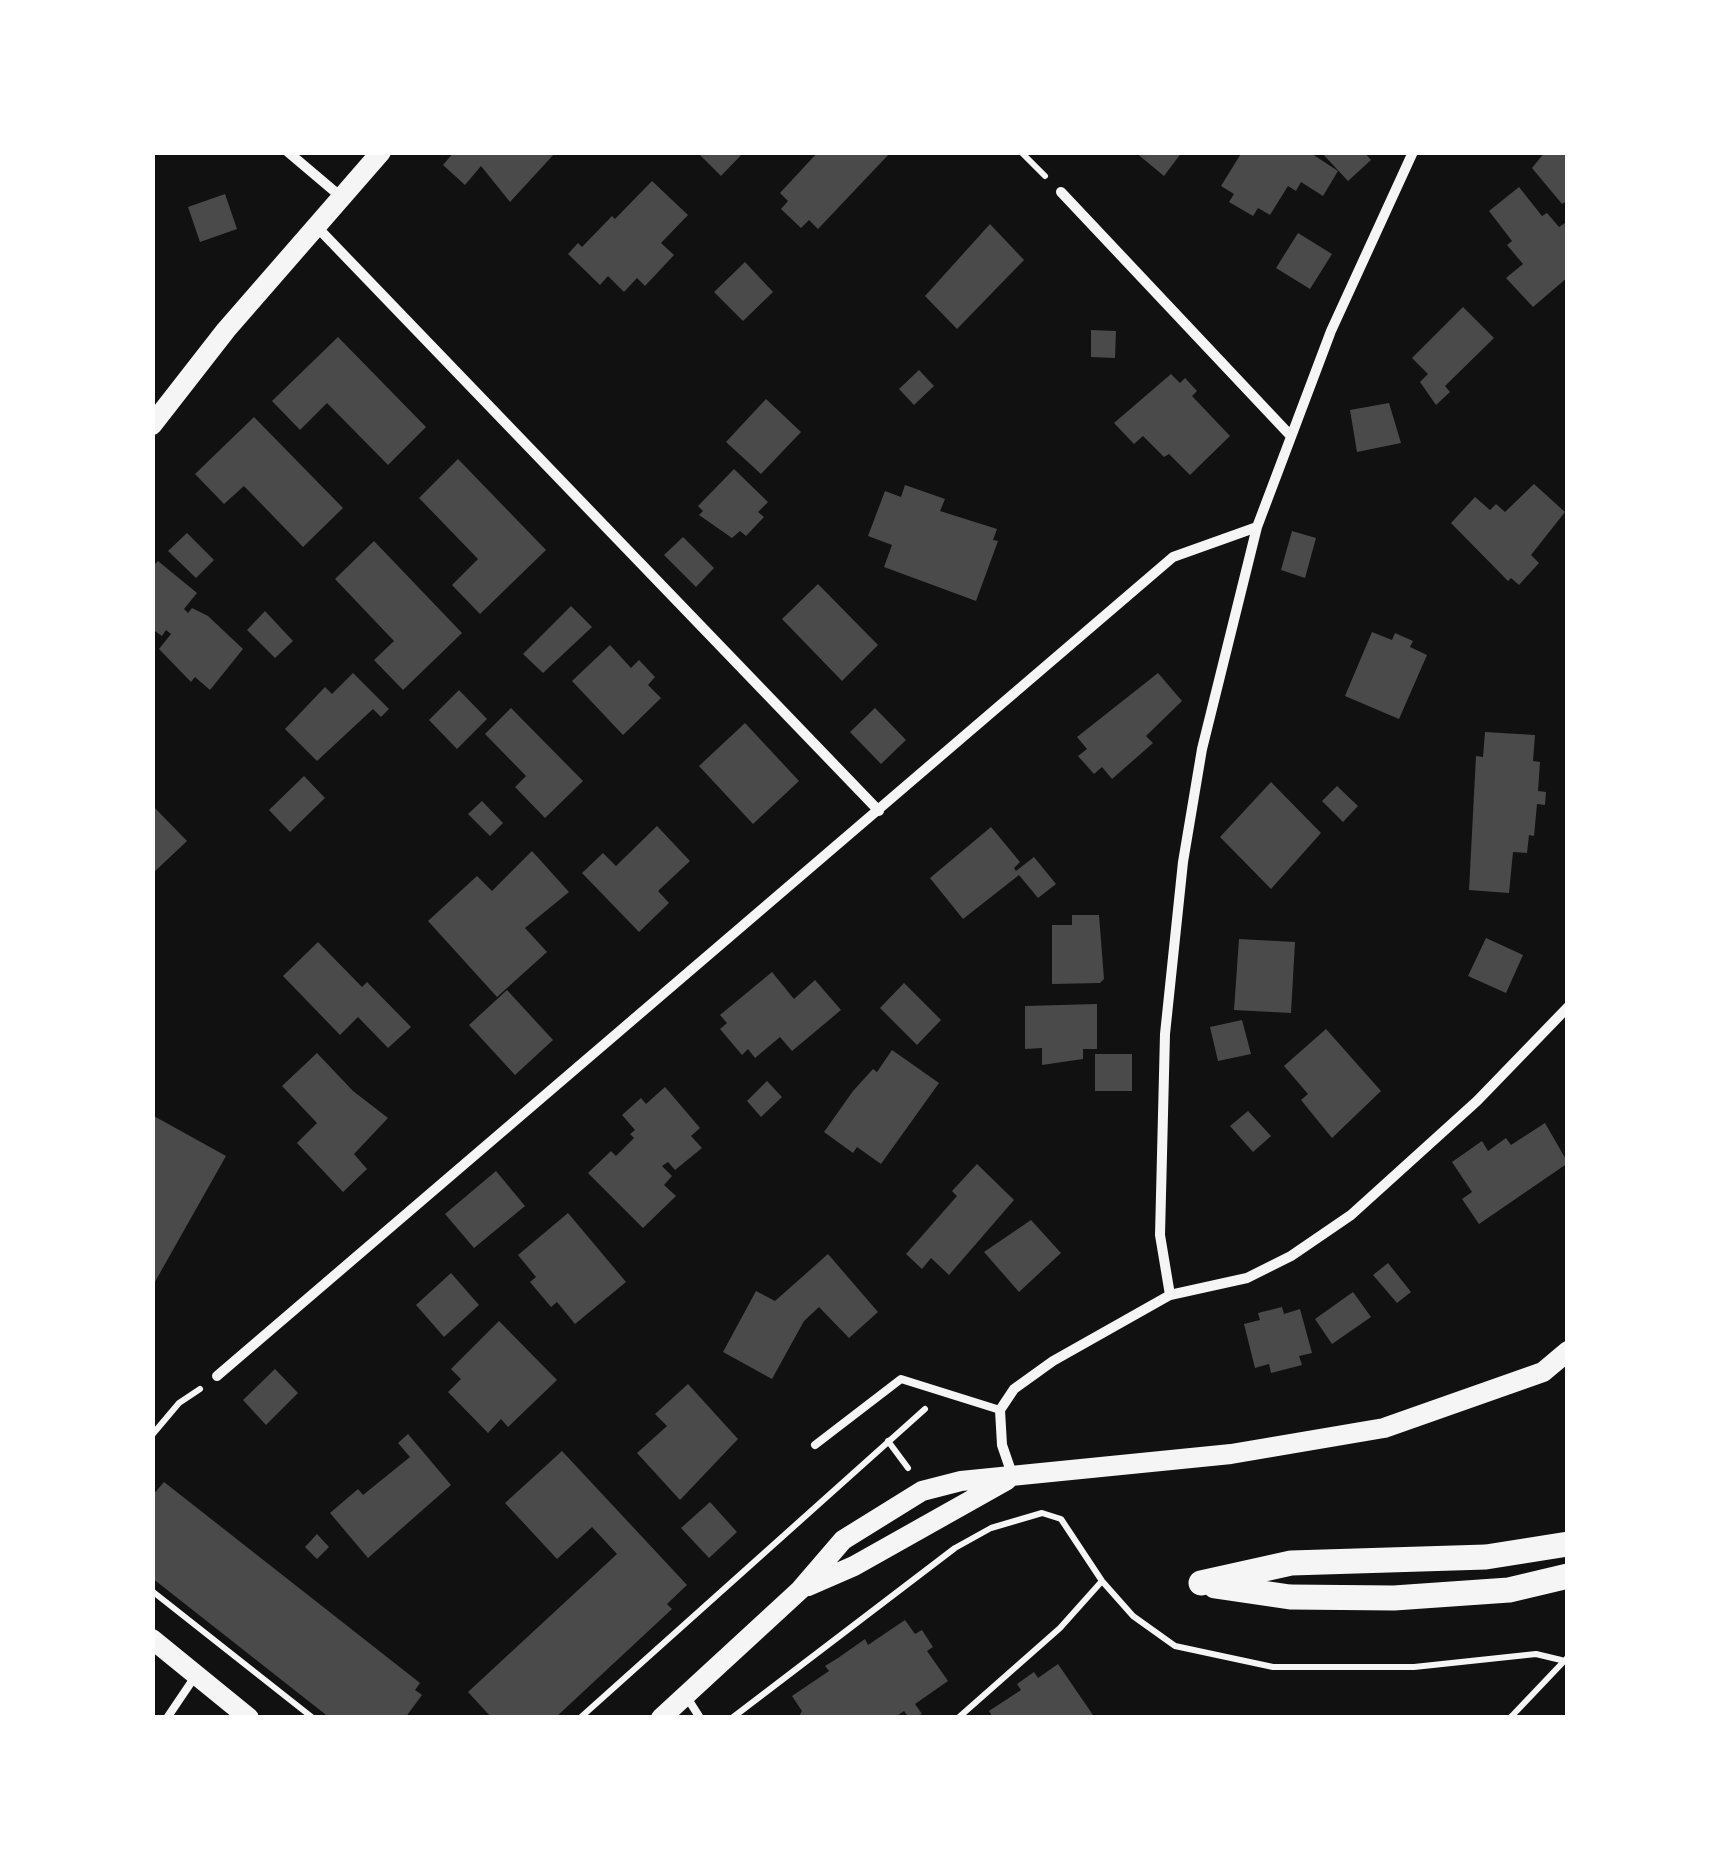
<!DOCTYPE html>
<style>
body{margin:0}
#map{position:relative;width:1720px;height:1870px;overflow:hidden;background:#111;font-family:Overpass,sans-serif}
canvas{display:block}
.frame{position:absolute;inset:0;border:155px solid #fff;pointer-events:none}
</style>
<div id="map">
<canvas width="1720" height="1870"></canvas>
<div class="frame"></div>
</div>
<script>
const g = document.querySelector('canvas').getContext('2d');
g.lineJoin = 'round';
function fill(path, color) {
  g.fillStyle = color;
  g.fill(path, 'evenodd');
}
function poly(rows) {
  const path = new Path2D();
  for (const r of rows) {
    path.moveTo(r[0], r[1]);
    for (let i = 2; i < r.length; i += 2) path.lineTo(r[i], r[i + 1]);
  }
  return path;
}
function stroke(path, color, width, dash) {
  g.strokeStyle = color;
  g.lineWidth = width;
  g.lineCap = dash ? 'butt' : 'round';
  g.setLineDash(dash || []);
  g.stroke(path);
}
fill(poly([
 [454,152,493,155,556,152,510,202,481,166,465,185,443,165],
 [697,152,744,152,721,176],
 [818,152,891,152,818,229,809,220,801,228,781,209,788,201,780,193],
 [1135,152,1182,152,1164,176],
 [1242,152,1309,152,1338,171,1323,196,1301,182,1296,191,1288,186,1270,215,1258,208,1253,216,1229,202,1234,194,1221,186],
 [1321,152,1364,152,1371,160,1348,181],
 [1545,152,1568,152,1568,200,1562,204,1532,168],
 [652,181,688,215,661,243,674,255,645,286,637,278,624,292,608,276,600,285,568,254,578,243,582,247,612,216,615,219],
 [1519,187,1542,216,1547,213,1559,227,1568,221,1568,277,1533,307,1506,278,1523,264,1507,245,1512,241,1489,211],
 [225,194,237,229,200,242,188,207],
 [990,224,1024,260,957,329,925,296],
 [1298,233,1332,254,1310,289,1276,268],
 [745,262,773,292,743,321,714,292],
 [1463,307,1494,338,1445,386,1450,392,1436,405,1420,382,1428,374,1412,358],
 [1091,330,1116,331,1115,358,1091,357],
 [338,337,426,427,388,465,327,403,300,430,272,401],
 [919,370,934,386,914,405,899,389],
 [1171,374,1180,383,1185,378,1197,391,1192,396,1230,436,1190,475,1169,454,1164,457,1143,436,1134,444,1114,423],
 [766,399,801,432,761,474,726,442],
 [1389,403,1401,443,1357,452,1350,410],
 [254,417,343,508,303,547,244,486,224,504,195,474],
 [458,459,546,550,480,614,452,585,478,559,419,498],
 [734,469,768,502,758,512,764,517,746,536,740,531,732,538,699,515,703,511,698,506],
 [1534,484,1565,512,1531,555,1539,563,1519,585,1511,578,1508,581,1451,523,1475,497,1490,510,1496,504,1505,512],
 [905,485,945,499,940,511,997,529,993,540,998,541,976,601,884,567,892,545,868,536,885,491,901,497],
 [1292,531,1316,538,1305,578,1281,570],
 [187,533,214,560,196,578,168,551],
 [683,537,714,568,696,587,664,555],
 [374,541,462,633,403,690,374,660,394,641,335,579],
 [158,561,197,593,184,609,188,613,192,608,208,616,243,649,210,690,195,677,191,682,159,649,171,634,166,630,162,636,152,629,152,567],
 [818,584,878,645,842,681,782,619],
 [571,606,592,627,543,673,523,654],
 [265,611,293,641,275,658,247,630],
 [1372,632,1392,640,1395,633,1413,641,1410,647,1427,655,1399,719,1345,696],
 [610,645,631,668,639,660,655,677,648,685,661,698,623,735,572,681],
 [353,673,389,709,381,717,373,709,317,761,285,729,325,687,332,694],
 [1158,673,1182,701,1146,736,1153,743,1112,779,1102,767,1094,774,1078,756,1087,749,1077,737],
 [459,690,487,719,457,749,429,720],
 [511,708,583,781,545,818,515,787,526,776,485,734],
 [875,708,906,740,881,764,850,732],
 [745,723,799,781,753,824,699,766],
 [1485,732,1535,735,1533,761,1540,762,1538,791,1546,792,1545,805,1537,804,1534,836,1529,835,1527,853,1513,852,1509,893,1469,890,1476,756,1483,757],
 [304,776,325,798,290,832,269,810],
 [1271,782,1321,833,1271,889,1220,837],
 [1337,786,1358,806,1343,822,1322,801],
 [482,801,503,823,490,836,468,814],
 [152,805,187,841,152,874],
 [657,826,690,861,658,891,669,903,639,932,582,873,603,853,616,866],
 [991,827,1020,862,1014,868,1016,871,1034,857,1056,884,1038,898,1019,875,963,919,930,878],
 [532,851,569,892,525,928,547,952,497,997,428,921,477,876,492,891],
 [1072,915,1099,915,1104,979,1100,983,1052,984,1052,925,1072,925],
 [1486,938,1523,955,1506,993,1468,976],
 [1239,939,1295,942,1291,1013,1234,1010],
 [318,942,362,987,367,982,411,1027,388,1048,358,1017,340,1035,283,976],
 [772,972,794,999,815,980,841,1010,792,1051,780,1037,755,1058,748,1049,742,1055,720,1029,727,1023,720,1015],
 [904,983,941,1020,917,1045,880,1008],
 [507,990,553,1040,515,1075,469,1025],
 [1097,1004,1097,1049,1083,1049,1083,1059,1042,1065,1042,1048,1025,1049,1025,1006],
 [1242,1020,1251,1054,1218,1061,1210,1027],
 [1326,1029,1381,1091,1332,1138,1301,1100,1308,1094,1284,1066],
 [892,1050,939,1083,881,1164,857,1147,853,1153,824,1132,853,1091,873,1069,877,1072],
 [317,1053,353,1091,388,1118,354,1154,367,1169,343,1192,297,1143,317,1123,282,1086],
 [1095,1054,1132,1054,1132,1091,1095,1091],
 [767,1081,782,1097,761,1117,747,1101],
 [665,1087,700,1128,691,1136,702,1148,675,1170,668,1162,662,1166,672,1176,664,1185,676,1196,643,1228,588,1173,611,1151,616,1156,634,1138,630,1134,635,1130,622,1115,641,1098,646,1104],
 [1248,1111,1271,1136,1253,1152,1230,1126],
 [152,1115,226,1156,152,1287],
 [1545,1123,1568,1163,1479,1224,1462,1199,1472,1192,1452,1162,1482,1141,1488,1151,1506,1138,1511,1145],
 [977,1164,1014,1200,949,1275,931,1258,922,1269,906,1254,957,1196,952,1191],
 [496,1171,525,1206,474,1248,445,1214],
 [568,1213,626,1282,575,1324,557,1302,551,1307,530,1282,536,1277,518,1255],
 [1031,1220,1061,1253,1019,1292,984,1252],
 [828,1254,878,1312,849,1338,819,1307,804,1321,772,1379,723,1352,756,1291,775,1301],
 [1388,1263,1411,1292,1397,1303,1373,1275],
 [451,1273,479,1305,444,1337,416,1305],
 [1353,1292,1371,1317,1332,1344,1315,1319],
 [1282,1307,1284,1314,1300,1309,1312,1353,1299,1356,1302,1365,1271,1373,1269,1364,1255,1368,1244,1324,1260,1320,1258,1313],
 [499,1321,557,1380,508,1427,501,1419,488,1433,448,1392,461,1379,451,1369],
 [275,1369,298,1393,266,1425,243,1400],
 [688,1384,738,1439,680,1500,637,1453,667,1426,655,1414],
 [408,1434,451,1485,368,1558,330,1513,358,1489,363,1495,410,1457,398,1443],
 [562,1451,687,1585,667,1604,672,1609,555,1718,492,1718,468,1692,617,1554,592,1527,557,1559,505,1503],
 [164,1482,420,1683,415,1690,422,1695,405,1718,330,1718,152,1578,152,1496],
 [710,1502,737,1532,709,1558,681,1528],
 [317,1534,329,1547,317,1559,305,1547],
 [905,1620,915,1634,922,1630,933,1647,927,1651,948,1681,915,1704,922,1714,909,1718,904,1711,894,1718,798,1718,802,1711,792,1696,829,1671,825,1666,838,1658,865,1639,868,1645],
 [1058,1664,1095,1718,993,1718,989,1711,1021,1690,1017,1684,1034,1672,1038,1678]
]), '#4a4a4a');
stroke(poly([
 [1021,152,1045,176],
 [152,1435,179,1403,200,1389],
 [888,1441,908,1468],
 [152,1591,313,1718],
 [580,1718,925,1409],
 [732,1718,955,1548,991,1528,1042,1513,1061,1519,1102,1581,1133,1616,1175,1646,1273,1667,1414,1667,1536,1654,1561,1660],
 [958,1718,1060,1628,1102,1581],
 [1510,1718,1568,1657]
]), '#f5f5f5', 6);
stroke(poly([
 [815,1445,901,1379,1000,1410],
 [688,1699,700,1718],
 [167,1718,194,1678]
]), '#f5f5f5', 8);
stroke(poly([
 [288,152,340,196],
 [1061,192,1289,434],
 [316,226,879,811],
 [1170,1295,1160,1235,1165,1034,1183,862,1202,749,1257,527],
 [217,1376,1173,557,1257,527,1331,331,1413,152],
 [1013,1477,1002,1445,1000,1410,1014,1389,1053,1361,1170,1295,1247,1278,1291,1256,1351,1215,1477,1101,1568,1007]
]), '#f5f5f5', 10);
stroke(poly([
 [152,425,226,330,381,152],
 [808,1586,854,1566,1007,1480],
 [152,1639,249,1718],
 [661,1718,800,1590,843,1540,922,1491,961,1481,1231,1454,1384,1428,1543,1372,1568,1351]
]), '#f5f5f5', 20);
stroke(poly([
 [1201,1583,1291,1563,1486,1557,1568,1544],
 [1215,1586,1290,1597,1394,1598,1509,1590,1568,1576]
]), '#f5f5f5', 25);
</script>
